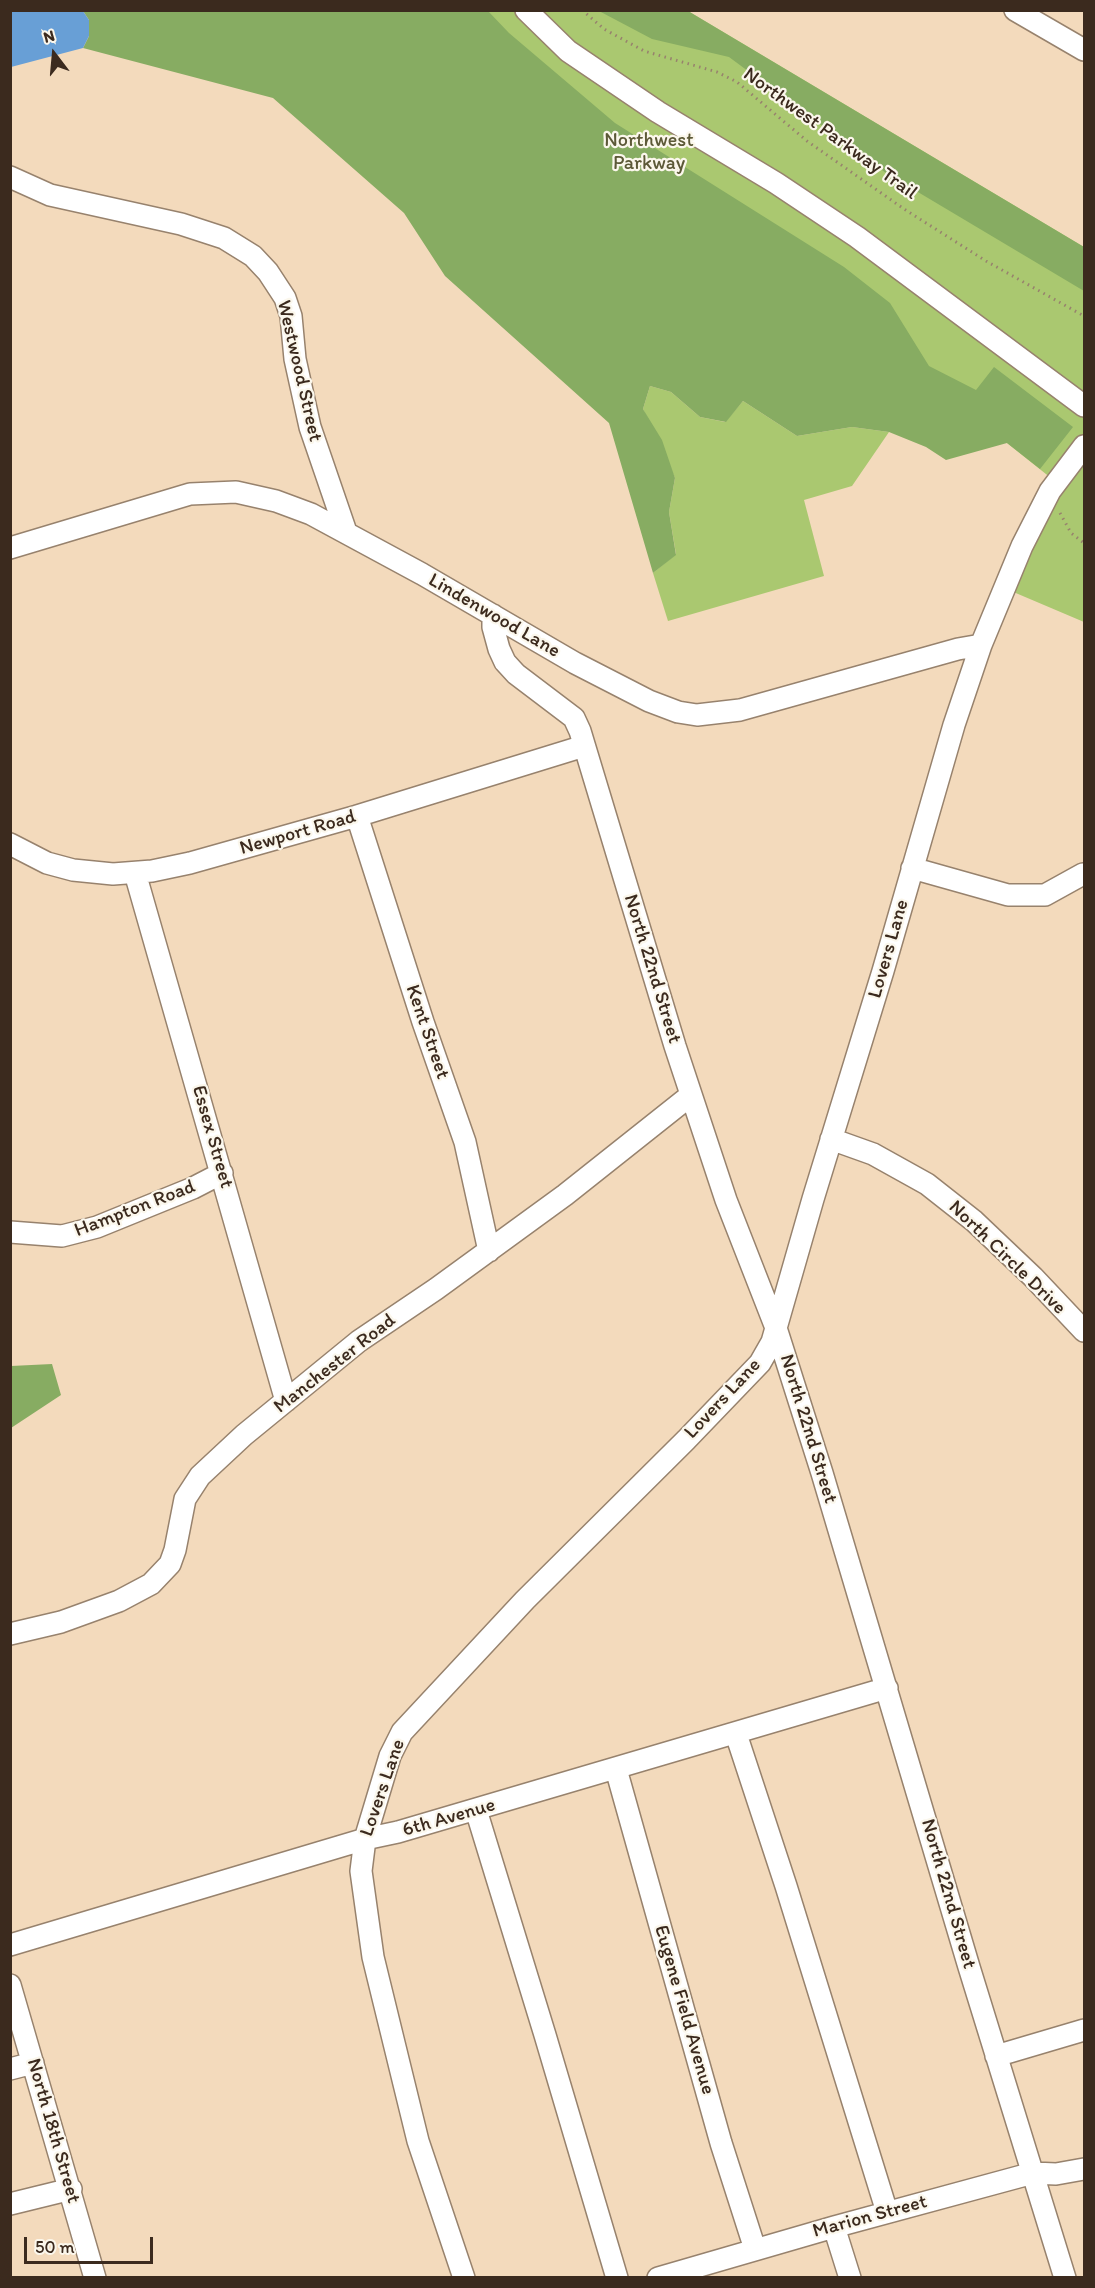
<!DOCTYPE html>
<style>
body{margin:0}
#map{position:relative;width:1095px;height:2288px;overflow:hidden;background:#f3dabc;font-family:Itim,sans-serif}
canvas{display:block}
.frame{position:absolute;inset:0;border:12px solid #3b2a1e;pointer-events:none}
.north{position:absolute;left:24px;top:24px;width:60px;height:60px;-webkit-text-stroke:4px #fbf7ec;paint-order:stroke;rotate:344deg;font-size:16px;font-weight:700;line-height:24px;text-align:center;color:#3b2a1e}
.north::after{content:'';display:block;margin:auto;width:21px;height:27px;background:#3b2a1e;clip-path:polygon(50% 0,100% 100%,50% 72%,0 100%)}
.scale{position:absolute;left:24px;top:2237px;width:129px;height:27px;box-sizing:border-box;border:3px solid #3b2a1e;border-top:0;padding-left:8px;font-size:18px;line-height:21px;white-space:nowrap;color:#3b2a1e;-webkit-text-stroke:4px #fbf7ec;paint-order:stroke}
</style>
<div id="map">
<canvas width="1095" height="2288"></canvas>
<div class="frame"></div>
<div class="north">N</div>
<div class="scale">50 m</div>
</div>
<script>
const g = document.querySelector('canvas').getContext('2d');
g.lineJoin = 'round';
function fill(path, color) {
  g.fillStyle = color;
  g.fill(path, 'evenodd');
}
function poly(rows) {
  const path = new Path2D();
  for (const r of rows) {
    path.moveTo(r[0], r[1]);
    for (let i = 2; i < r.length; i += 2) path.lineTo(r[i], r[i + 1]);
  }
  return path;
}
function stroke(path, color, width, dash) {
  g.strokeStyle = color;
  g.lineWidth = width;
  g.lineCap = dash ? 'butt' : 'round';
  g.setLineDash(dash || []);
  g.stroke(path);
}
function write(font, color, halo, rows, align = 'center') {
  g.font = font + ' Itim,sans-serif';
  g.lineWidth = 4.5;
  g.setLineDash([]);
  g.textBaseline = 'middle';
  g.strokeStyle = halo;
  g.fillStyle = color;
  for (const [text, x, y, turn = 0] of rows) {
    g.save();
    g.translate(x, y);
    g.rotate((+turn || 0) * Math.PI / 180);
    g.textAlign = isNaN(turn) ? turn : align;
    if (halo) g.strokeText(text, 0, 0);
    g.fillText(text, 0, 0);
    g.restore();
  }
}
fill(poly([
 [236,11,688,11,1084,247,1084,622,1011,591,1061,486,1007,443],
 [650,386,671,392,700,417,725,422,743,401,797,436,852,427,889,432,852,486,804,500,824,576,668,621,653,573,676,554,669,512,675,478,643,409]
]), '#aac870');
fill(poly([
 [83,11,488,11,509,33,615,123,844,267,890,303,929,366,976,390,994,367,1073,427,1040,469,1007,443,946,460,926,447,889,432,852,427,797,436,743,401,726,422,700,417,671,392,650,386,643,409,662,440,675,478,669,512,676,555,653,573,609,423,445,276,404,213,273,98,83,48,89,36,89,20],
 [599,11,688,11,1084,247,1084,291,886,173,729,57,652,39],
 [52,1364,61,1395,11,1428,11,1366]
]), '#87ac62');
fill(poly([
 [11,10,83,11,89,20,89,36,83,48,11,67]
]), '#689fd6');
const minor = poly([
 [526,10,568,51,658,112,776,183,857,237,1084,406],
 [1015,10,1084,50],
 [10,177,50,195,181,224,224,238,253,256,268,272,285,298,291,316,295,359,310,427,346,532],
 [10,548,190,494,236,492,276,501,311,514,422,574,575,663,649,701,678,712,697,715,740,710,958,649,981,645],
 [493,615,493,627,499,649,505,662,516,674,574,718,580,731,675,1046,726,1200,776,1328,822,1473,969,1967,1065,2278],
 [357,816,423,1022,465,1142,489,1251],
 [10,844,47,863,73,870,113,874,152,871,190,863,357,816,584,746],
 [912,868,1008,895,1045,895,1083,874],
 [135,873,286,1401],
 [831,1139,873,1154,927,1184,974,1221,1033,1277,1084,1331],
 [10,1232,62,1236,97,1227,193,1188,222,1173],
 [10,1634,61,1622,119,1601,151,1584,170,1564,175,1550,185,1499,200,1476,244,1435,359,1341,436,1289,565,1195,691,1095],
 [736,1734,786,1886,887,2212],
 [616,1769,721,2143,755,2249],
 [476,1810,545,2035,617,2278],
 [10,1945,365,1839,398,1832,887,1688],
 [10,1985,95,2278],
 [996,2056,1084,2030],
 [10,2069,33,2063],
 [10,2204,71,2189],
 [834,2227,850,2278],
 [464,2278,418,2141,373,1957,361,1871,365,1839,390,1756,402,1732,525,1600,686,1440,760,1363,772,1342,813,1199,883,971,954,725,981,645,1022,546,1050,491,1084,446],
 [658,2278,834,2227,1033,2173,1056,2174,1084,2169]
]);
stroke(minor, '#97826d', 24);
stroke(poly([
 [582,10,604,29,644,51,717,72,737,82,807,141,904,209,986,261,1084,316],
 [1060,513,1071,533,1084,543]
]), '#97826d', 3, [1.5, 4.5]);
stroke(minor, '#fff', 21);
write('20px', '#3b2a1e', '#fbf7ec', [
 ["Northwest Parkway Trail",830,134,36],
 ["Westwood Street",299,371,77],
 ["Lindenwood Lane",494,616,30],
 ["Newport Road",298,833,-16],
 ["Lovers Lane",889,949,-74],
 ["North 22nd Street",652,969,73],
 ["Kent Street",427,1032,71],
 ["Essex Street",212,1137,74],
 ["Hampton Road",135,1209,-21],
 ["North Circle Drive",1007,1258,44],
 ["Manchester Road",335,1364,-38],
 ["Lovers Lane",723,1399,-47],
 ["North 22nd Street",808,1429,73],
 ["Lovers Lane",383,1788,-71],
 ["6th Avenue",449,1818,-16],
 ["North 22nd Street",948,1894,74],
 ["Eugene Field Avenue",684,2010,74],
 ["North 18th Street",53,2131,74],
 ["Marion Street",870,2217,-15]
]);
write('20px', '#5c5937', '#fbf7ec', [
 ["Northwest",649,141],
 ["Parkway",649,164]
]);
</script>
